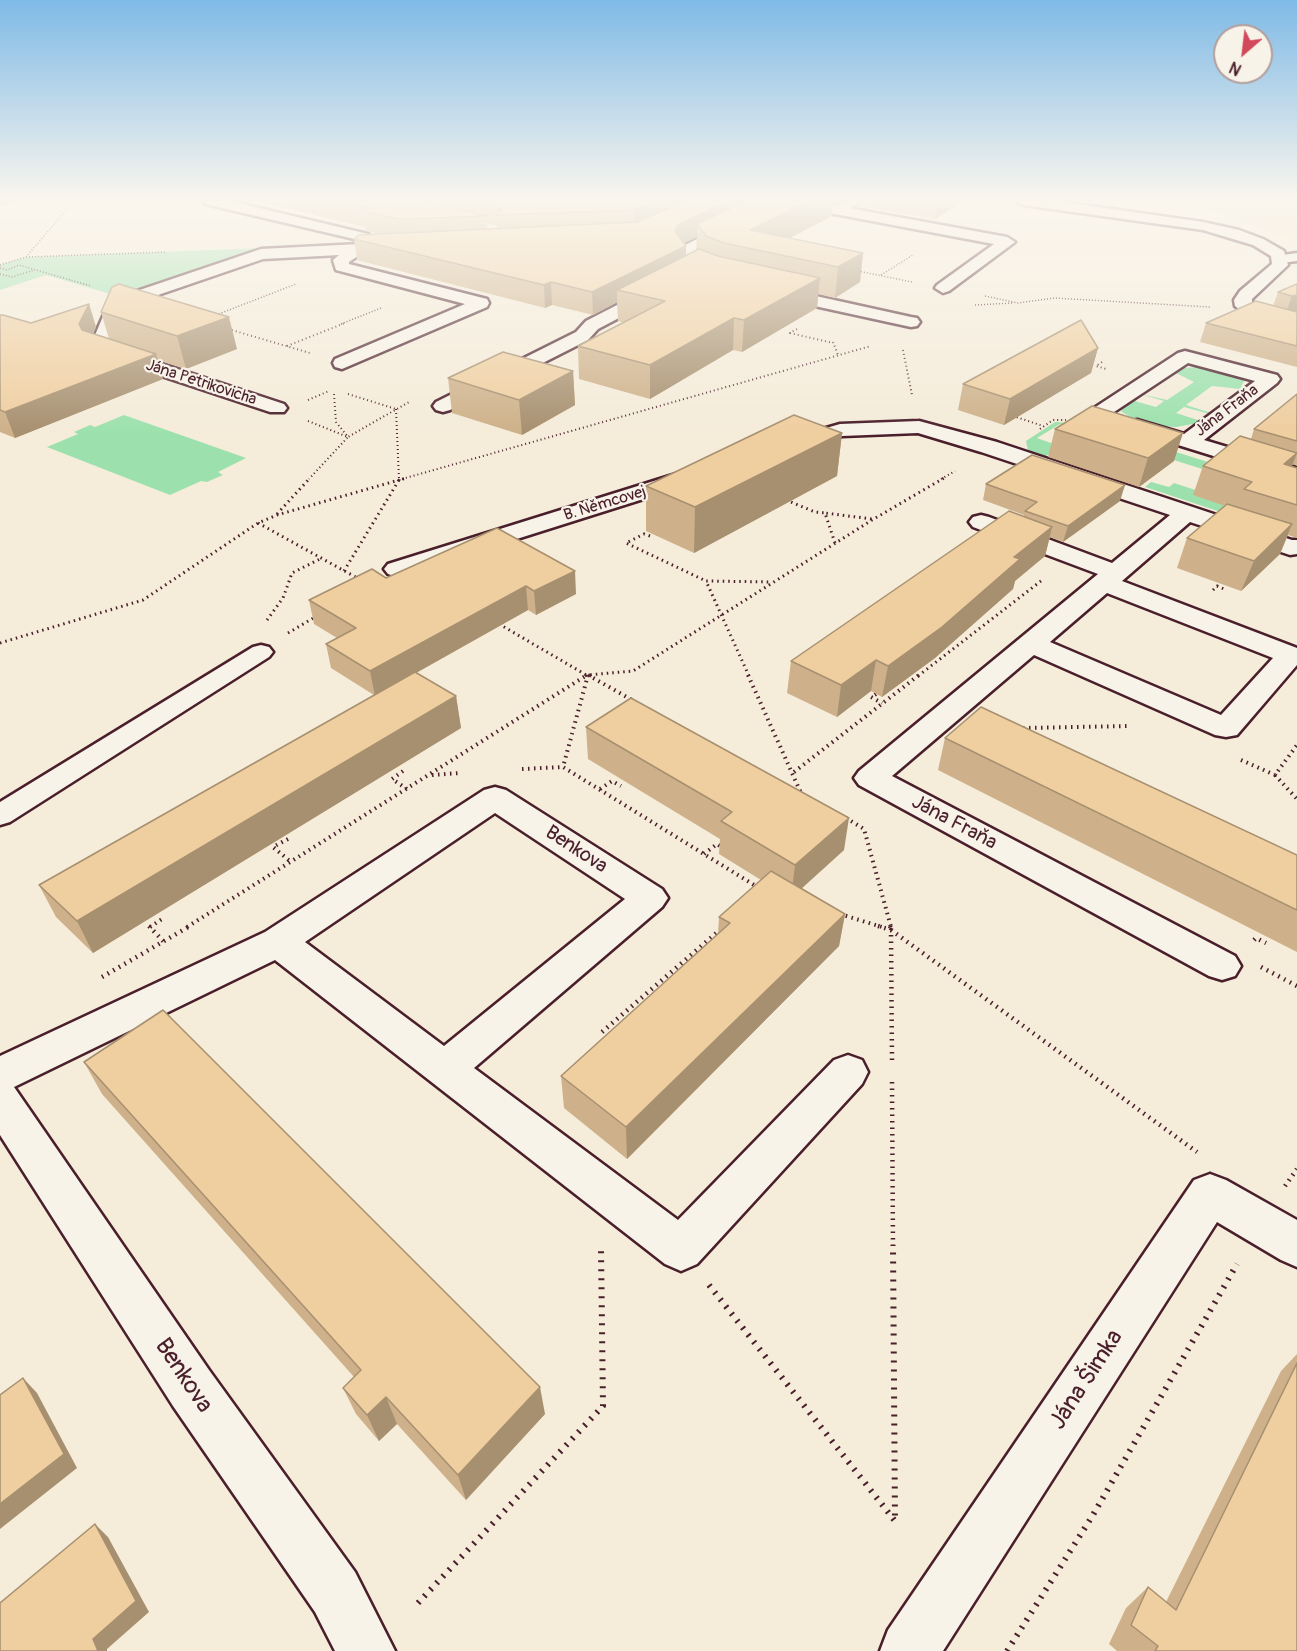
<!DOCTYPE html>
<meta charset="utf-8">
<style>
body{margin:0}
#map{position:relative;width:1297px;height:1651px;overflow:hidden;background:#f5ecda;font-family:Pangolin,sans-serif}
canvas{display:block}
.north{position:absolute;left:1213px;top:24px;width:60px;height:60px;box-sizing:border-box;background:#f7f3e8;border:2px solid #b29e9c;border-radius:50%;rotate:208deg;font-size:16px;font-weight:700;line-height:24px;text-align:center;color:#4a1f2b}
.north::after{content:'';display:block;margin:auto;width:21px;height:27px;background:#d1495b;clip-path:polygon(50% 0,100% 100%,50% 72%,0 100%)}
</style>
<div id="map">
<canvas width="1297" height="1651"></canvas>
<div class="north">N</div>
</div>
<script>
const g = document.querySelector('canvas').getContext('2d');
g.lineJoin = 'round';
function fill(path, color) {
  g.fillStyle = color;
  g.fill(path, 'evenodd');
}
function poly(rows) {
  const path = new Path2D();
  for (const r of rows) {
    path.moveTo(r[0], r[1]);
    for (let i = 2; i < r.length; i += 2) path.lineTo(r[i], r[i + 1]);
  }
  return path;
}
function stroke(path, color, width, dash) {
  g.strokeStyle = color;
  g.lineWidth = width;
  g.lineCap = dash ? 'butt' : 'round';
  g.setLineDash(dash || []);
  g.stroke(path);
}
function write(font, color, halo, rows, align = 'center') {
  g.font = font + ' Pangolin,sans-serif';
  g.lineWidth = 4.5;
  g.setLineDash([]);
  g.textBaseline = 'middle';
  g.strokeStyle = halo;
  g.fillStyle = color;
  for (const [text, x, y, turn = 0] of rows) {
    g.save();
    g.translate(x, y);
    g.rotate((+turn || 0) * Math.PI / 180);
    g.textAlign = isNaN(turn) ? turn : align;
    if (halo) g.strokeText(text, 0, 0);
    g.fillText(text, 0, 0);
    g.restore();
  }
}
fill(poly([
 [1237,201,1297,201,1297,242,1206,208]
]), '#f3e3c9');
fill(poly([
 [264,248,124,298,46,275,0,290,0,265,26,257],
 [1203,367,1239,377,1244,381,1240,389,1212,386,1186,405,1211,413,1210,414,1184,407,1176,413,1201,421,1198,423,1176,427,1160,426,1136,420,1122,412,1121,408,1131,400,1156,407,1164,401,1140,394,1167,400,1194,382,1174,372,1179,368],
 [124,415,246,458,218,472,223,475,207,482,201,481,170,495,47,447,78,434,74,432,90,425,95,427],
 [1055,422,1087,424,1297,490,1297,499,1060,424,1037,438,1062,447,1046,456,1028,450,1026,441],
 [1151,482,1169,487,1174,483,1241,505,1230,515,1145,487]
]), '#9ce1ad');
const service = poly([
 [845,201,861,201,841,214,833,214,833,208,845,201],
 [1297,253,1297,261,1281,263,1274,259,1276,256,1297,253],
 [261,645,269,647,273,652,269,657,10,822,0,825,0,802,253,647,261,645]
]);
const minor = poly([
 [203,201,230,201,368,234,370,237,363,241,205,204,203,201],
 [773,201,810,201,1007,237,1015,242,949,291,943,293,935,288,937,285,994,244,787,205,693,252,706,270,704,273,598,329,588,340,450,410,443,412,436,410,433,406,436,402,576,332,586,321,689,268,676,251,679,248,773,201],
 [1016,201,1056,201,1203,222,1239,230,1263,239,1284,251,1288,265,1252,299,1252,303,1264,311,1297,321,1297,332,1252,319,1235,306,1234,300,1240,291,1272,264,1271,256,1253,245,1203,230,1023,205,1016,201],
 [399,242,407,247,404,250,362,253,349,262,349,264,487,299,489,303,487,307,342,369,335,367,333,363,335,359,465,304,336,270,333,260,339,255,263,259,123,307,108,346,284,404,287,408,284,412,270,412,92,353,89,349,110,300,261,249,399,242],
 [775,287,911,317,917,318,920,322,917,326,911,327,769,296,767,292,769,288,775,287],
 [1185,351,1277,375,1280,379,1277,383,1204,440,1297,468,1297,482,1130,430,1127,426,1130,422,1137,420,1184,434,1255,381,1188,363,1105,418,1091,418,1088,414,1091,410,1178,353,1185,351],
 [919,421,997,442,1292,540,1297,540,1297,554,1290,555,1190,522,1122,581,1297,648,1297,665,1237,735,1226,737,1215,735,1034,655,892,776,1235,956,1241,966,1235,976,1222,980,1209,976,859,785,854,778,859,771,1098,574,973,527,969,522,973,517,981,515,989,517,1112,563,1170,515,981,452,918,433,842,436,793,451,785,450,782,445,785,440,840,424,919,421],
 [1107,593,1273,658,1221,715,1050,642,1107,593],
 [689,470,697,472,700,477,697,482,406,574,397,577,388,574,384,569,388,564,689,470],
 [495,787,506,790,662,889,668,898,662,907,474,1068,678,1220,834,1060,848,1055,862,1060,868,1072,862,1084,697,1264,681,1271,665,1264,275,960,14,1087,209,1370,355,1572,395,1651,335,1651,315,1612,173,1406,0,1135,0,1056,265,932,484,790,495,787],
 [495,813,625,899,444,1046,305,942,495,813],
 [1210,1174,1226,1180,1297,1220,1297,1267,1281,1260,1217,1222,943,1651,880,1651,888,1630,1194,1180,1210,1174]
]);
stroke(service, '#4a1f2b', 5);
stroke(minor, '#4a1f2b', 5);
stroke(poly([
 [26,257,166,252],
 [0,265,26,257,74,201],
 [0,268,7,270,19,265,91,286],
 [858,271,912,282],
 [0,274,12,277,34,270],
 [881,275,913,255],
 [985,296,1018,303,1054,298,1210,307],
 [975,305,1012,303],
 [216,315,296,284],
 [341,324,381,308]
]), '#4a1f2b', 1.5, [1, 2]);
stroke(poly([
 [228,329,310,353],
 [797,329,790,333,833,343],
 [833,342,838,355],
 [287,346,345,323],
 [903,350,912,395],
 [1102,362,1096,366,1106,369],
 [334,394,336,422,348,437,409,402],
 [348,394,396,409],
 [308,400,329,391],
 [396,409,399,479],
 [1013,416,1043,426],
 [308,421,348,437,309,479],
 [1040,429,1053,420,1066,420],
 [402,479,871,346],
 [941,479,955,471]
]), '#4a1f2b', 2, [1, 3]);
stroke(poly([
 [786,500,815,512,825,513],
 [277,514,310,478],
 [258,523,359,579],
 [650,536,644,534,626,543,706,581],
 [835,543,825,513,872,519],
 [344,571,399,480,407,478],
 [1213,590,1217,586,1224,589],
 [267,620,283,598,292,573,322,558],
 [499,624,588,676],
 [288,633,315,617],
 [0,643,143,600,258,523,277,515,399,480,399,478],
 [585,676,587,675],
 [591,676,588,675,633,671,872,520,944,478],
 [749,676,706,581,771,582],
 [918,676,1041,581]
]), '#4a1f2b', 3, [1.5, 4]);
stroke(poly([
 [588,675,563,767,759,888],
 [588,675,632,700],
 [748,675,801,793],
 [876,694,871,697,882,703],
 [1023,728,1129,726],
 [1241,760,1275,775,1297,745],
 [522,769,563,767],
 [403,771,392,779,407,789],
 [794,772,919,675],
 [432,775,460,773],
 [1275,775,1297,799],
 [600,789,612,781,621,786],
 [846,818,864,829,891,927],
 [288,839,273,847,291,862],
 [704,854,717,844,723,848],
 [840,914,882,927],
 [150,927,162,919],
 [187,927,587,675]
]), '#4a1f2b', 4, [1.5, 4.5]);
stroke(poly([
 [149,926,164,942],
 [878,926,891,930],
 [890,926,891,929],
 [1254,940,1256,938,1266,943],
 [1261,967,1297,986],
 [102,977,190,926],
 [602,1032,721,929],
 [892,1060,891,930,1197,1152],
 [892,1082,893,1246],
 [1285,1186,1297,1169]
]), '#4a1f2b', 4.5, [1.5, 5]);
stroke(poly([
 [709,1285,895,1521,893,1245],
 [418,1603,603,1406,601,1248],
 [1007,1651,1093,1515,1237,1264]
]), '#4a1f2b', 6, [2, 7]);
fill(service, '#f7f3e8');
fill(minor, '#f7f3e8');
fill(poly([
 [256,201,840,201,836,204,833,203,832,216,789,238,863,253,860,282,835,298,818,294,817,308,742,352,733,350,650,399,579,379,578,346,624,323,618,321,617,302,593,315,552,305,545,308,357,260,354,239,380,234,365,231,365,227],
 [487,223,495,225,497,226,497,229,488,229],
 [697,237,696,250,686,255,684,243],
 [858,201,963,201,935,219,858,206],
 [1297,284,1297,312,1295,312,1297,312,1297,367,1200,342,1206,323,1273,306,1278,292],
 [89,304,96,327,93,334,109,339,101,312,237,349,186,369,157,360,163,379,15,438,0,432,0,315,31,323],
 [1098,348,1091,373,1004,425,958,410,963,384],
 [573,371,575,405,522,435,452,413,448,378],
 [1297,394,1297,466,1293,464,1292,466,1297,468,1297,538,1288,535,1280,554,1241,591,1177,568,1187,538,1225,506,1193,495,1203,466,1251,439,1254,429],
 [1055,429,1174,461,1139,487,1048,457],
 [842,433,837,476,694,553,646,531,646,486],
 [986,484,1120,501,1063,542,1050,537,1045,556,1015,581,1013,589,935,658,882,697,871,691,837,717,787,693,791,661,1024,516,1024,515,983,500],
 [497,528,576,594,536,615,528,610,416,673,456,696,461,728,93,953,56,917,39,885,374,695,331,668,326,644,337,638,314,624,309,600,386,578],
 [586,727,844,850,802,888,845,914,839,946,627,1159,564,1108,561,1076,718,935,719,917,761,880,719,854,720,839,588,759],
 [945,738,1297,855,1297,952,938,770],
 [84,1062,545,1414,466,1500,397,1424,379,1441,356,1414,343,1388,354,1377,102,1094],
 [1297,1354,1297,1651,1117,1651,1109,1644,1126,1608,1148,1587,1166,1602,1281,1371]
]), '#ceb18a');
fill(poly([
 [0,201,18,201,0,206],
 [653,201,698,201,634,230,634,210],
 [728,201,767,201,697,224,697,237,678,246,686,246,686,267,617,290,617,302,593,315,592,292,675,231,678,225],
 [809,201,833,201,832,216,763,252,750,230],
 [938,201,963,201,935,219],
 [863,253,860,282,835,298,838,267],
 [820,278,817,308,742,352,744,320],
 [551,282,552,305,545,308,544,285],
 [1297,295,1297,312,1285,315,1292,296],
 [89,304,96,327,87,348,79,324],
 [229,317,237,349,186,369,177,336],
 [734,318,733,350,650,399,650,365],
 [1098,348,1091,373,1004,425,1010,399],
 [156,354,163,379,15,438,5,412],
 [573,371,575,405,522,435,519,400],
 [842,433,837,476,694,553,695,507],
 [1183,433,1174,461,1139,487,1148,458],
 [1297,453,1286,481,1284,464],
 [1125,485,1120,501,1063,542,1068,526],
 [1292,524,1280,554,1241,591,1254,561],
 [1052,527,1045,556,1015,581,1013,589,935,658,882,697,888,666,1014,557],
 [575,571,576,594,536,615,534,591],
 [526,586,528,610,375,696,370,671],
 [876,660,871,691,837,717,841,685],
 [456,696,461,728,93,953,77,921],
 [849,818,844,850,791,898,795,865],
 [845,914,839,946,627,1159,626,1127],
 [23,1378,37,1393,77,1468,0,1529,0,1504],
 [540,1387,545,1414,466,1500,458,1475],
 [386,1397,397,1424,379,1441,367,1415],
 [95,1524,108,1537,149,1612,107,1649,107,1651,98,1651,93,1639]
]), '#a79070');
const building = poly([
 [338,201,421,201,487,216,400,219,362,211,369,208,338,201],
 [478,201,653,201,634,210,496,215,502,210,493,205,478,201],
 [684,201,728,201,678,225,675,231,686,246,592,292,551,282,544,285,354,239,359,235,638,222,684,201],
 [746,201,809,201,750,230,863,253,838,267,724,243,706,236,697,224,746,201],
 [699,249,718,256,820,278,744,320,734,318,650,365,578,346,665,301,617,290,699,249],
 [119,284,229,317,177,336,101,312,112,287,119,284],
 [1297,284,1297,295,1292,296,1278,292,1297,284],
 [1256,301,1297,312,1297,346,1206,323,1256,301],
 [89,304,79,324,82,330,156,354,5,412,0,410,0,315,3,315,31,323,89,304],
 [1081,320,1098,348,1010,399,963,384,1081,320],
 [503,352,573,371,519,400,448,378,503,352],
 [1297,394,1297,441,1254,429,1297,394],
 [1092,406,1183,433,1148,458,1055,429,1092,406],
 [794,415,842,433,695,507,646,486,794,415],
 [1240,436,1297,453,1284,464,1297,468,1297,505,1244,489,1252,482,1203,466,1240,436],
 [1032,455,1125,485,1068,526,1025,511,1037,502,986,484,1032,455],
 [1227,504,1292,524,1254,561,1187,538,1227,504],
 [1009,511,1052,527,1014,557,1020,559,942,627,888,666,876,660,841,685,791,661,1009,511],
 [497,528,575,571,534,591,526,586,370,671,326,644,356,628,309,600,372,569,386,578,497,528],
 [415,672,456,696,77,921,39,885,415,672],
 [631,698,849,818,795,865,721,821,732,812,586,727,631,698],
 [981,707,1297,855,1297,910,945,738,981,707],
 [771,871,845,914,626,1127,561,1076,730,923,719,917,771,871],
 [163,1010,540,1387,458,1475,386,1397,367,1415,343,1388,361,1370,84,1062,163,1010],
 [1297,1363,1297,1651,1155,1651,1158,1646,1131,1625,1148,1587,1176,1610,1297,1363],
 [23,1378,64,1454,0,1504,0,1395,23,1378],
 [95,1524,136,1601,93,1639,98,1651,0,1651,0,1603,95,1524]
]);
fill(building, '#efcea0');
stroke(building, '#a79070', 1.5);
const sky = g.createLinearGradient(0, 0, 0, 433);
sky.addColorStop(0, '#7fbae6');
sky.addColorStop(0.46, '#faf6ee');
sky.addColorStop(1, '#faf6ee00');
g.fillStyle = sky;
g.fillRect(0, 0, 1297, 433);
write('16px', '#4a1f2b', '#f7f3e8', [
 ["Jána Petrikovicha",201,383,18],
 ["Jána Fraňa",1227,411,-37],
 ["B. Němcovej",605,504,-17]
]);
write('20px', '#4a1f2b', '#f7f3e8', [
 ["Jána Fraňa",954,823,28],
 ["Benkova",576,850,33]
]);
write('24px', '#4a1f2b', '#f7f3e8', [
 ["Benkova",183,1376,56],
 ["Jána Šimka",1087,1380,-57]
]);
</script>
